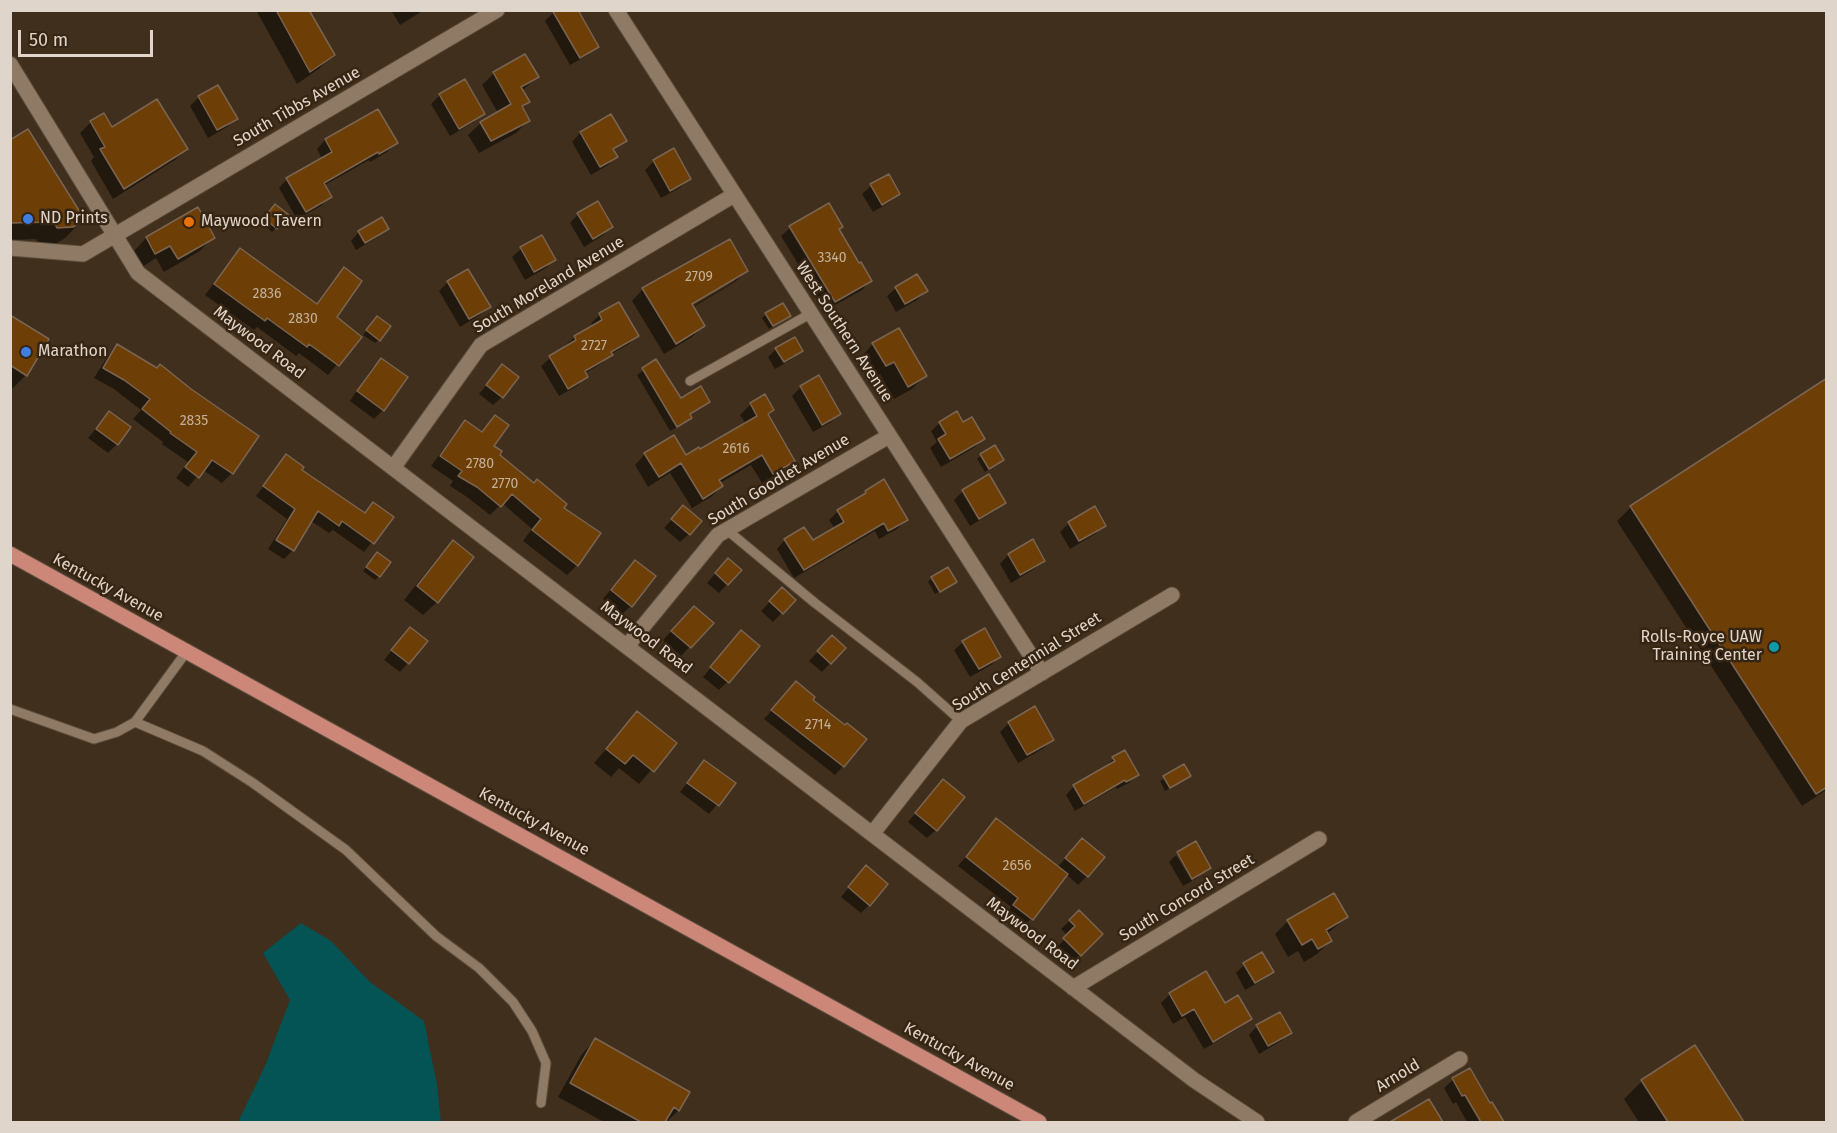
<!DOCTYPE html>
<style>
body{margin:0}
#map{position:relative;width:1837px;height:1133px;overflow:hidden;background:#402f1c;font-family:"Fira Sans",sans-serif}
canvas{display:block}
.frame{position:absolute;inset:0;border:12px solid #e0d5ca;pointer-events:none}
.scale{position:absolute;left:18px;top:30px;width:135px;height:27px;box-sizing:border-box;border:3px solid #e0d5ca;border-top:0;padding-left:8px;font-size:18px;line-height:21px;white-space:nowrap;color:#e0d5ca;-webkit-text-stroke:4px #362512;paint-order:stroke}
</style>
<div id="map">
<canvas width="1837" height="1133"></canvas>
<div class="frame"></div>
<div class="scale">50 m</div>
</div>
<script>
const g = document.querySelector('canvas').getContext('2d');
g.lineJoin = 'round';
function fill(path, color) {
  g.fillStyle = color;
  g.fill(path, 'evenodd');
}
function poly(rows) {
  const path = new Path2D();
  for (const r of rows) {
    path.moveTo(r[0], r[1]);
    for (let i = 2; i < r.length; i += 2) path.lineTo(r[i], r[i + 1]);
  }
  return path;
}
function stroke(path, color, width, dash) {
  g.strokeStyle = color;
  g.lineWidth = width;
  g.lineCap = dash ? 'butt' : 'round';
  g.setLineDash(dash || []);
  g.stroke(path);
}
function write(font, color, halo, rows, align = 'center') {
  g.font = font + ' "Fira Sans",sans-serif';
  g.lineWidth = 5;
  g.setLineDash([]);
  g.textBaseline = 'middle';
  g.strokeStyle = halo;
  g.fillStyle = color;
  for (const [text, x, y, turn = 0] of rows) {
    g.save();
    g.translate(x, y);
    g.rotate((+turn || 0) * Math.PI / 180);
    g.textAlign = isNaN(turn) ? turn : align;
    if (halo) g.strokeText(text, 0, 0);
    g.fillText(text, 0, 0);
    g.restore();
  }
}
fill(poly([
 [301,923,331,941,370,982,424,1021,437,1085,441,1122,238,1122,265,1066,290,1000,263,953]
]), '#045455');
fill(poly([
 [256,10,308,10,333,54,320,68,297,84],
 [391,10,424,10,400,25],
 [554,12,597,46,588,55,570,65,545,21],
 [494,73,537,77,522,91,528,102,521,108,528,121,516,133,479,153,468,135,481,123,498,113,482,85],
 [464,81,483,114,474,122,450,136,431,104,440,95],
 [217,87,236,118,227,127,208,138,190,106,198,98],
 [377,111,396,143,387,152,370,162,369,160,323,186,330,197,321,206,297,219,279,188,287,179,322,159,317,149,325,140],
 [610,116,625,140,613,151,616,156,608,165,591,175,572,142,580,133],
 [91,122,186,149,175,160,113,199,91,161,94,157,80,133],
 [10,142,83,220,65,238,54,245,39,245,36,239,10,240],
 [654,161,689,178,681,187,661,198,645,170],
 [871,186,899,194,890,202,873,212,862,194],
 [197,209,213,237,200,251,164,272,156,258,142,267,133,252,146,238],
 [271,210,276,228,272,232,261,223],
 [578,214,611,227,602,236,584,247,570,223],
 [841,227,838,230,870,281,862,290,826,310,781,236,790,228],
 [387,229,378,237,356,250,351,241,359,232],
 [541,237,554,259,546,268,525,280,512,257,521,249],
 [241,250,315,305,334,279,344,269,335,317,360,337,328,375,299,353,296,356,257,327,254,330,205,295,231,260],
 [746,271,735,282,692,308,703,326,692,337,664,354,632,301,643,289],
 [735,277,735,281,686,310,685,307],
 [448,282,489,307,480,315,460,327,439,291],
 [896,288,926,291,917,300,896,312,887,296],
 [619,304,637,335,629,344,611,354,602,363,584,374,586,377,577,386,559,396,541,366,575,337,593,327,591,323,600,315],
 [766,314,789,316,769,329,762,318],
 [10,317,26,375,13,388,10,387],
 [373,322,379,340,375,343,363,335],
 [873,344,925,376,912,389,894,399,880,374,872,379,860,358],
 [118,346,232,473,222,483,203,470,188,487,176,478,188,462,162,444,163,442,133,419,141,410,114,389,94,378,108,356],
 [776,349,801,351,792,359,775,369,768,357],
 [381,360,383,410,374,419,350,401,372,368],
 [656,361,680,400,708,401,689,415,690,417,684,423,670,431,637,375],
 [502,366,502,397,493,405,479,394],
 [818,377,839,414,831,422,813,432,792,396,801,387],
 [1826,380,1826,790,1802,806,1617,521,1631,507],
 [751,404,793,461,782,471,762,483,751,465,720,483,722,486,711,497,692,508,670,473,648,487,635,465,645,454,686,457,700,451,746,424,740,415],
 [109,413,117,444,108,453,88,438],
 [495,417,492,446,498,455,562,508,599,533,577,565,567,575,523,541,532,529,502,503,490,515,467,497,450,486,453,481,431,466,456,432,465,422,481,433],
 [940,423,963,424,983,438,975,447,941,467,930,448,937,442,931,431],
 [981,455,1002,460,985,472,977,459],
 [287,456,299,470,364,514,374,504,392,517,364,552,333,530,329,533,311,521,293,550,284,559,268,549,287,519,256,496],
 [963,491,1004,503,995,511,970,526,954,500],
 [866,492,906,520,897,529,879,539,875,531,794,578,777,549,785,540,812,542,835,529,829,520,838,511,859,499],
 [675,516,689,534,680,542,664,528],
 [1069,523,1104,526,1095,534,1070,549,1060,532],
 [1032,541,1043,561,1034,569,1011,583,1000,564,1008,555],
 [453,542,437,602,423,615,404,600,440,555],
 [373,558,379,576,375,580,363,571],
 [719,569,727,584,719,593,707,583],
 [627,570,631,606,622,614,603,599],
 [932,578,951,585,935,594,928,582],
 [782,589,794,600,773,622,761,611],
 [685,616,711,623,681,656,663,640],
 [402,638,408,663,400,672,384,660],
 [733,641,727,682,719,690,703,677],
 [963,642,1000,656,991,665,970,677,954,650],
 [823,646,844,648,822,672,809,661],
 [788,692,811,700,843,766,835,775,764,719],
 [637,713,675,743,639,784,619,768,611,777,594,763],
 [1009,723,1052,739,1044,748,1018,763,1000,732],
 [1113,759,1137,774,1129,783,1117,789,1116,787,1075,811,1066,795,1074,786,1105,767],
 [704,762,734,784,709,814,680,792],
 [1184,766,1185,779,1165,791,1160,781],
 [943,781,936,830,927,838,908,822],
 [996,820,1057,868,1073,849,1087,876,1078,885,1066,874,1023,928,1005,914,1011,907,958,866],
 [1196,843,1210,867,1194,880,1179,854,1177,854],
 [1176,855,1192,881,1183,886,1169,862],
 [858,876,869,905,861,913,841,897],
 [1079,912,1101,934,1071,964,1056,948,1068,936,1061,929],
 [1347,917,1327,934,1331,941,1317,954,1304,962,1298,951,1288,957,1275,934,1288,921],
 [1244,965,1272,971,1263,980,1245,990,1236,973],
 [1170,994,1224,1005,1250,1019,1241,1027,1204,1049,1185,1017,1173,1024,1161,1003],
 [1257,1026,1290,1032,1281,1041,1259,1054,1249,1035],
 [595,1040,688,1092,678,1111,666,1122,604,1122,558,1097,582,1054],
 [1694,1047,1742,1122,1639,1122,1624,1099,1642,1081],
 [1469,1070,1502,1122,1467,1122,1456,1102,1453,1104,1444,1088,1453,1080],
 [1429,1101,1441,1122,1393,1122]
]), '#0007');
const building = poly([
 [276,10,309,10,335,55,310,72,276,10],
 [552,10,578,10,599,47,580,58,552,10],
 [525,54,539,77,521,87,530,102,522,106,530,121,491,141,480,122,511,104,493,72,525,54],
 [465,79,485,114,459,129,439,94,465,79],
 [218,85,238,119,217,130,198,96,218,85],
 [157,99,188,149,124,189,100,149,105,147,90,121,104,113,112,127,157,99],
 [378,109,398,143,379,154,378,152,324,183,332,197,306,212,286,178,332,152,325,139,378,109],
 [611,114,627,141,613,149,618,157,600,167,580,132,611,114],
 [28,129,85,220,73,227,57,228,54,222,10,223,10,140,28,129],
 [674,148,691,179,670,191,653,160,674,148],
 [889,174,900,194,882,205,870,184,889,174],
 [598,201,613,227,593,239,577,213,598,201],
 [829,203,843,227,839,229,859,263,861,262,872,281,835,302,789,226,829,203],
 [275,204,289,215,277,229,264,218,275,204],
 [198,207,215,238,178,259,170,246,155,254,146,237,198,207],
 [382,217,389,229,365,243,358,231,382,217],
 [542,235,556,260,534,272,520,247,542,235],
 [730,239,748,271,692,304,705,326,676,344,642,288,730,239],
 [240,248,317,304,344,267,362,281,337,317,362,337,339,366,309,344,307,347,267,318,265,321,214,284,240,248],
 [468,269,491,307,469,319,447,281,468,269],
 [917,274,928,291,905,304,895,287,917,274],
 [619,302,639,336,611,352,613,355,585,371,588,377,568,389,549,356,576,340,574,336,602,320,599,313,619,302],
 [783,303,791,316,773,326,765,313,783,303],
 [10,315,49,339,27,376,10,365,10,315],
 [377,316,391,326,380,341,366,330,377,316],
 [899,328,927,376,908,387,894,362,886,366,872,343,899,328],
 [795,337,803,351,784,362,775,348,795,337],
 [117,344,157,368,160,364,191,389,259,436,233,474,212,460,199,478,185,467,197,452,170,433,171,432,142,409,150,399,124,380,103,368,117,344],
 [381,358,408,377,384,411,357,391,381,358],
 [656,359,681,398,701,386,710,402,690,414,692,418,677,427,642,368,656,359],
 [502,364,519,377,503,398,486,385,502,364],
 [819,375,841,414,822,425,800,386,819,375],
 [1827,378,1827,787,1816,794,1630,506,1827,378],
 [765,394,774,410,768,414,795,461,773,474,762,455,719,480,723,486,703,499,681,463,659,477,644,453,674,435,686,455,699,447,700,449,757,416,750,403,765,394],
 [109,411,131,427,118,445,96,429,109,411],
 [957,411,963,422,972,417,985,439,950,459,938,439,946,434,939,422,957,411],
 [495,415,509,425,494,446,502,451,500,455,534,483,537,479,567,504,564,508,601,533,578,566,532,530,541,519,512,494,501,507,477,487,458,476,462,471,440,456,465,420,482,432,495,415],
 [995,445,1004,460,989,469,980,454,995,445],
 [286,454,304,467,302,470,365,513,373,502,394,517,374,544,342,521,339,526,318,511,294,551,276,540,295,509,263,486,286,454],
 [989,474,1006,503,979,519,962,490,989,474],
 [884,479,908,520,888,531,884,523,804,570,784,539,804,527,813,540,844,522,837,510,866,493,865,491,884,479],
 [683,505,702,521,690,535,671,519,683,505],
 [1095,506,1106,526,1079,541,1068,522,1095,506],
 [1033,539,1045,561,1020,575,1008,554,1033,539],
 [453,540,474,557,438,603,417,586,453,540],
 [377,552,391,562,380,577,366,567,377,552],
 [728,558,742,570,728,585,715,573,728,558],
 [635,560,656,576,632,607,611,590,635,560],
 [948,567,957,582,940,592,931,577,948,567],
 [782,587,796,600,783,614,769,601,782,587],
 [694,606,714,623,691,648,671,631,694,606],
 [410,627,428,641,409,664,391,650,410,627],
 [985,628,1001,657,979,669,962,641,985,628],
 [741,630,760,646,729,683,710,667,741,630],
 [832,635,846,648,831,664,817,651,832,635],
 [796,681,815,697,813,700,845,725,847,723,867,739,844,767,771,710,796,681],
 [1035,706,1054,740,1027,755,1008,722,1035,706],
 [637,711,677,743,654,772,633,755,625,764,606,749,637,711],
 [1125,750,1139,775,1126,782,1125,780,1084,804,1073,785,1115,761,1112,757,1125,750],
 [704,760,736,783,719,806,687,783,704,760],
 [1184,764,1191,776,1170,788,1163,776,1184,764],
 [943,779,965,797,937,831,915,813,943,779],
 [996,818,1068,874,1033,920,1013,905,1018,898,966,857,996,818],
 [1082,838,1105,857,1088,877,1065,858,1082,838],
 [1196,841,1211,868,1192,879,1177,852,1196,841],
 [866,865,888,884,870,906,848,887,866,865],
 [1334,893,1348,917,1326,930,1332,941,1318,949,1312,939,1302,945,1287,920,1334,893],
 [1079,910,1103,934,1081,956,1063,938,1075,926,1069,920,1079,910],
 [1262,952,1274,972,1255,983,1243,963,1262,952],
 [1206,971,1225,1003,1238,995,1252,1019,1213,1042,1194,1009,1182,1016,1169,993,1206,971],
 [1280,1012,1292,1033,1268,1046,1256,1025,1280,1012],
 [595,1038,690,1092,679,1111,674,1107,665,1122,641,1122,570,1083,595,1038],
 [1695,1045,1744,1122,1668,1122,1641,1080,1695,1045],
 [1470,1068,1490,1103,1492,1102,1504,1122,1481,1122,1465,1095,1462,1096,1452,1078,1470,1068],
 [1429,1099,1443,1122,1390,1122,1429,1099]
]);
fill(building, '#6d3f06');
stroke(building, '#7a6451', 1.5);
const lane = poly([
 [690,381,810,314],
 [727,530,815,603,917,682,961,721],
 [10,709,94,739,117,732,135,722,187,651],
 [135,722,203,751,253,783,346,850,436,936,479,968,513,1002,532,1031,546,1063,541,1103]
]);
const street = poly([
 [616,10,1042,673],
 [10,64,138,273,1194,1080,1257,1122],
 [393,468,481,345,734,195],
 [627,646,718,535,889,436],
 [872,834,961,721,1172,595],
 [1073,988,1319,839],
 [1356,1122,1460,1059]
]);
const secondary = poly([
 [10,248,83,254,497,10]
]);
const primary = poly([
 [10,554,1039,1122]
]);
stroke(lane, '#5a4c3b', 11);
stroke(street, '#5a4c3b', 17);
stroke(secondary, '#5a4c3b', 17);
stroke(primary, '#5a4c3b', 17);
stroke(lane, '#8e7a65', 9);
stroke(street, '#8e7a65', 15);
stroke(secondary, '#8e7a65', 15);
stroke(primary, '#cc8779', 15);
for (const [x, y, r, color] of [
 [28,219,6,"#3f7fe0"],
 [189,222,6,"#e8710a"],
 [26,352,6,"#3f7fe0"],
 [1774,647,6,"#0f9aa8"]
]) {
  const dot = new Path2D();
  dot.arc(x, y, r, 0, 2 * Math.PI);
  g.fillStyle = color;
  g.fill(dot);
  stroke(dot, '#362512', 2);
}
write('14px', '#c3b099', null, [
 ["3340",832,258],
 ["2709",699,277],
 ["2836",267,294],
 ["2830",303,319],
 ["2727",594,346],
 ["2835",194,421],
 ["2616",736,449],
 ["2780",480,464],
 ["2770",505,484],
 ["2714",818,725],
 ["2656",1017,866]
]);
write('16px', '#e0d5ca', '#362512', [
 ["South Tibbs Avenue",297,107,-30],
 ["South Moreland Avenue",549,285,-31],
 ["West Southern Avenue",844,332,57],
 ["Maywood Road",259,343,37],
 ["South Goodlet Avenue",779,480,-31],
 ["Kentucky Avenue",108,588,29],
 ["Maywood Road",646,638,37],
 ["South Centennial Street",1027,662,-32],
 ["Kentucky Avenue",534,822,29],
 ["South Concord Street",1187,898,-31],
 ["Maywood Road",1032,934,37],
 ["Kentucky Avenue",959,1057,29],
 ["Arnold",1398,1076,-31]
]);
write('16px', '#e0d5ca', '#362512', [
 ["ND Prints",40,219],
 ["Maywood Tavern",201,222],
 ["Marathon",38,352],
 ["Rolls-Royce UAW",1762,638,"right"],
 ["Training Center",1762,656,"right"]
], 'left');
</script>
